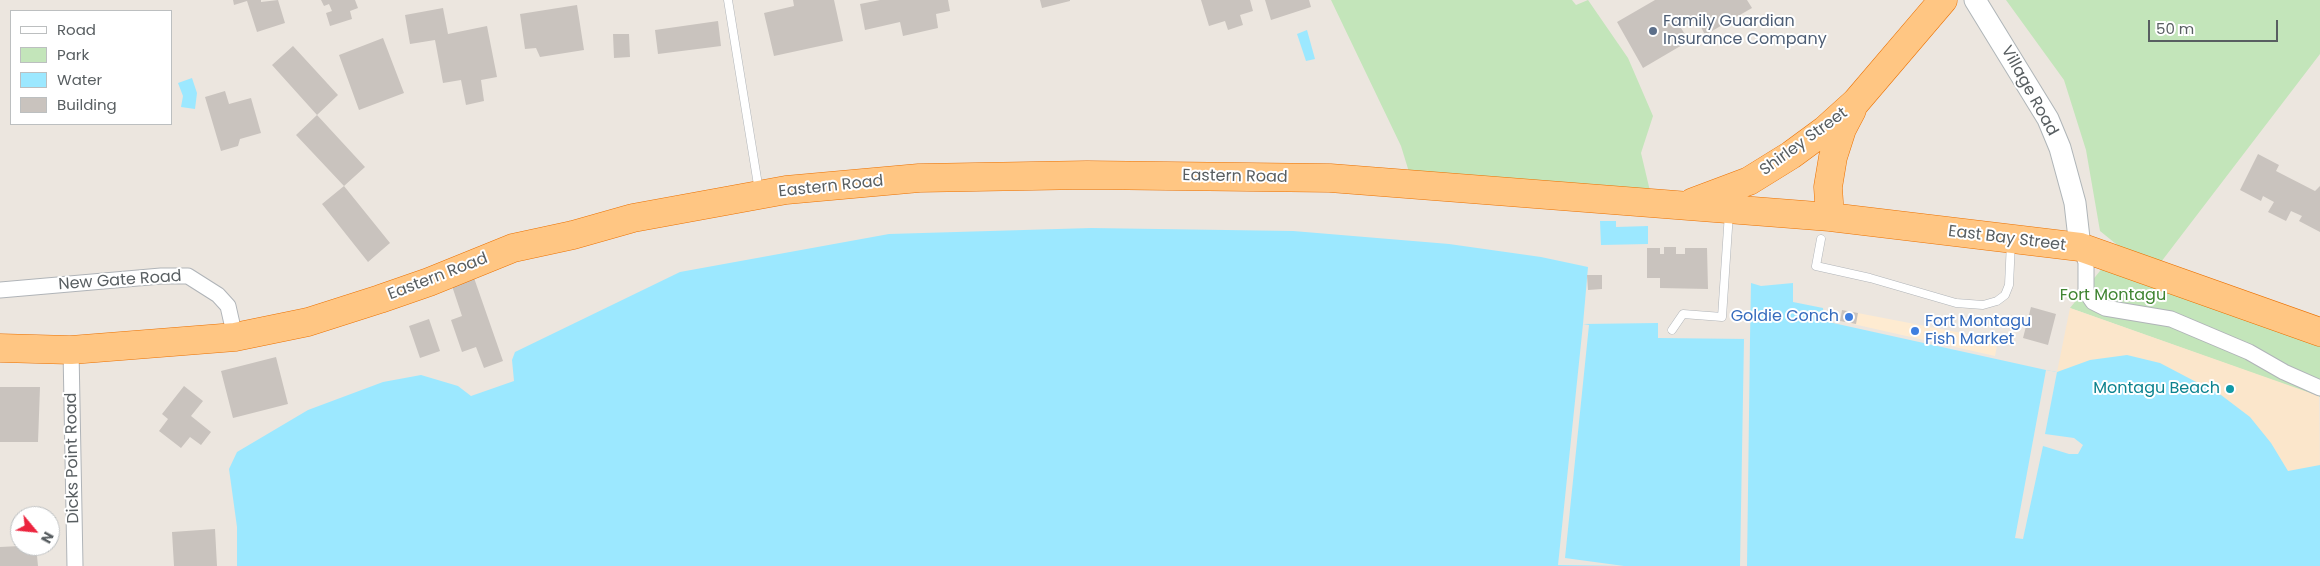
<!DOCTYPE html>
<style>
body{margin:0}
#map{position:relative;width:2320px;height:566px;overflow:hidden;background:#ece6df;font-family:Poppins,sans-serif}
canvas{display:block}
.legend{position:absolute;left:10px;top:10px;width:162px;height:115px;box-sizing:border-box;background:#fff;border:1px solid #bcbfc0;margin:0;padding:6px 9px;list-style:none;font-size:15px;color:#585e61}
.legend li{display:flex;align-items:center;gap:10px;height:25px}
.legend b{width:25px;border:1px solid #bcbfc0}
.north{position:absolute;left:10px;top:506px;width:50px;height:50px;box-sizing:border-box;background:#fff;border:1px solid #bcbfc0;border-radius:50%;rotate:118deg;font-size:14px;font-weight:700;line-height:20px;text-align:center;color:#585e61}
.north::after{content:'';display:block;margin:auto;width:18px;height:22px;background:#ec243e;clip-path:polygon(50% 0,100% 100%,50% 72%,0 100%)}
.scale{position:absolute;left:2148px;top:20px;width:130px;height:22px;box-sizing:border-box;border:2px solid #585e61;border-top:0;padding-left:6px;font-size:15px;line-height:18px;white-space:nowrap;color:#585e61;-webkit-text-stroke:4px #fff;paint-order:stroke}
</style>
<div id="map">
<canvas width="2320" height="566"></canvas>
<ul class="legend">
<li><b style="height:6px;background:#fff"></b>Road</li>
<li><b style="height:14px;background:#c3e5ba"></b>Park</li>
<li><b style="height:14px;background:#9ce8ff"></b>Water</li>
<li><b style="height:14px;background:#c9c3be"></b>Building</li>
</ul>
<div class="north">N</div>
<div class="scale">50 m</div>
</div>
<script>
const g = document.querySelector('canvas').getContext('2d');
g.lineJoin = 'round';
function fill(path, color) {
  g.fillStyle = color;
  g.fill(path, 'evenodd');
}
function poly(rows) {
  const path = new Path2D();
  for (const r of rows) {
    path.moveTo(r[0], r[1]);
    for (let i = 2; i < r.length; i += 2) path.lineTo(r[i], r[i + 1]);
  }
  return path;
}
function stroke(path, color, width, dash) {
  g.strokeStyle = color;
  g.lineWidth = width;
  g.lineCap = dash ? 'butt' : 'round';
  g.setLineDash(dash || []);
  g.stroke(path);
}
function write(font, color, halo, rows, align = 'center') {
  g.font = font + ' Poppins,sans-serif';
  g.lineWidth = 4;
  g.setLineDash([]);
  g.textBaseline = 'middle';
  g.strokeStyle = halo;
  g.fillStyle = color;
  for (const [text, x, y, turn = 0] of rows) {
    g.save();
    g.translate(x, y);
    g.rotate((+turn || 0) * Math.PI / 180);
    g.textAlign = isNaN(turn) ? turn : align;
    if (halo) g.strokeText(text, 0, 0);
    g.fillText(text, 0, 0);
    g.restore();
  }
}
fill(poly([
 [1842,310,1998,340,1995,356,1840,321]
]), '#feebd1');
fill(poly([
 [1331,0,1572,0,1576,5,1588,0,1628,58,1653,116,1641,153,1650,191,1409,172,1401,146],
 [2006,0,2320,0,2320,54,2161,262,2121,248,2100,231,2086,150,2064,80],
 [2104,266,2320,345,2320,397,2070,308]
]), '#c3e5ba');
fill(poly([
 [2070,308,2319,396,2320,477,2297,478,2057,372]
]), '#fbe6cb');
fill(poly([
 [1307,30,1315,59,1306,61,1297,34],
 [192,78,197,93,195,109,181,107,183,96,178,83],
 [1600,221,1616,221,1616,227,1648,226,1648,244,1601,245],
 [1091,228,1293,231,1449,244,1541,257,1588,267,1583,324,1658,323,1658,338,1750,339,1751,283,1761,286,1793,283,1793,302,1823,308,1824,321,2046,370,2057,372,2090,360,2127,355,2160,363,2221,395,2250,417,2271,443,2288,471,2320,465,2320,566,237,566,237,527,229,469,237,452,308,410,383,382,421,375,458,386,471,396,514,381,512,360,515,352,680,272,889,234]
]), '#9ce8ff');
fill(poly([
 [1583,324,1589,325,1565,558,1624,566,1558,565],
 [1744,339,1750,339,1747,566,1740,566],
 [2046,370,2057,372,2045,434,2074,438,2083,445,2078,454,2069,454,2043,446,2023,539,2015,538]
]), '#ece6df');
fill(poly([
 [233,0,261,0,261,2,278,0,285,23,257,32,247,1,234,5],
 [321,0,355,0,358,8,350,11,352,19,330,26,326,13,332,11,329,4,324,6],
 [793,0,834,0,843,41,774,56,764,13,794,6],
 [880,0,948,0,950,11,936,14,938,28,903,36,900,22,865,30,860,4],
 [1040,0,1070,0,1070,1,1042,8],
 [1201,0,1250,0,1253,11,1240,15,1243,25,1228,30,1225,21,1209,26],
 [1265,0,1309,0,1311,7,1271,20],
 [1655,0,1747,0,1752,8,1705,35,1697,19,1681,28,1689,41,1643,68,1617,22],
 [577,5,584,50,540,57,536,48,525,49,520,14],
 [443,8,448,34,487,26,497,77,481,80,484,101,466,105,461,80,443,83,435,40,410,44,405,15],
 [718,21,721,46,658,54,655,30],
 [613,34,629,34,630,57,614,58],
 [383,38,404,93,359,110,339,55],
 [293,46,338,95,317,115,365,167,344,186,296,135,317,115,272,65],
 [225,91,229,104,251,98,261,133,240,139,238,146,221,151,205,97],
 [2258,154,2279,165,2276,171,2315,191,2320,186,2320,232,2299,221,2302,216,2291,211,2286,221,2268,212,2274,202,2263,196,2261,201,2240,190],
 [344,186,390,243,368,262,322,204],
 [1664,247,1676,247,1676,254,1685,254,1685,248,1707,248,1708,289,1660,288,1660,278,1647,278,1647,248,1660,248,1660,254,1664,254],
 [473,275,503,361,484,368,476,347,462,352,451,320,462,316,451,283],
 [1587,275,1602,275,1602,289,1588,290],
 [2031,307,2056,314,2048,345,2023,338],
 [1842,310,1858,313,1856,324,1840,321],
 [429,319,440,351,420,358,409,326],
 [276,357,288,404,233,418,221,371],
 [184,386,203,401,191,416,211,432,201,445,190,437,181,448,159,431,168,419,162,414],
 [0,387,40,387,38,442,0,442],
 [215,529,217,566,174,566,172,532],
 [20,546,36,546,38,566,0,566,0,547]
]), '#c9c3be');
const lane = poly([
 [728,0,759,191],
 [1821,239,1816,266,1870,278,1956,303,1983,305,1997,301,2005,295,2009,285,2011,242],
 [1672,330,1683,314,1722,317,1729,213]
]);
const street = poly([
 [2080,247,2086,262,2086,292,2093,302,2105,308,2171,319,2249,352,2284,372,2320,388],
 [0,290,161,276,188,276,218,295,228,306,235,337],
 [71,350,75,566]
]);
const secondary = poly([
 [1975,0,2048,119,2060,148,2075,203,2080,247]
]);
const highway = poly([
 [1693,202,1749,181,1791,155,1825,130,1856,102,1943,0],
 [1830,217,1828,187,1833,157,1842,129,1852,110],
 [0,348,71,350,235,337,308,322,380,299,429,282,513,248,573,235,633,218,786,190,919,178,1087,175,1330,178,1830,217,2080,247,2320,332]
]);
stroke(lane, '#b0b4b8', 9);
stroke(street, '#b0b4b8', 17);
stroke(secondary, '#afb5b8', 23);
stroke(highway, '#eb7100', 29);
stroke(lane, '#fff', 8);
stroke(street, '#fff', 15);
stroke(secondary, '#fff', 21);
stroke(highway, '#ffc683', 28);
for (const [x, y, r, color] of [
 [1653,31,5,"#5c6f8a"],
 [1849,317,5,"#3f7fe0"],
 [1915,331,5,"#3f7fe0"],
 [2230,389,5,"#0f9aa8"]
]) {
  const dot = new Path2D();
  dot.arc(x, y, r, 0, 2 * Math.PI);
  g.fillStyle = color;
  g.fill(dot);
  stroke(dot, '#fff', 2);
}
write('16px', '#4e5e75', '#fff', [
 ["Family Guardian",1663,22],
 ["Insurance Company",1663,40]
], 'left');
write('16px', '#585e61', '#fff', [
 ["Village Road",2029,91,61],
 ["Shirley Street",1804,142,-36],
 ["Eastern Road",1235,177,1],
 ["Eastern Road",831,187,-6],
 ["East Bay Street",2007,239,7],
 ["Eastern Road",438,277,-21],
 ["New Gate Road",120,281,-4],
 ["Dicks Point Road",73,458,-91]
]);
write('16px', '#408532', '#fff', [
 ["Fort Montagu",2113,296]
]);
write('16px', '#366cbe', '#fff', [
 ["Goldie Conch",1839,317],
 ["Fort Montagu",1925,322,"left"],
 ["Fish Market",1925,340,"left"]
], 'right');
write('16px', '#0d838f', '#fff', [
 ["Montagu Beach",2220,389]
], 'right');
</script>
